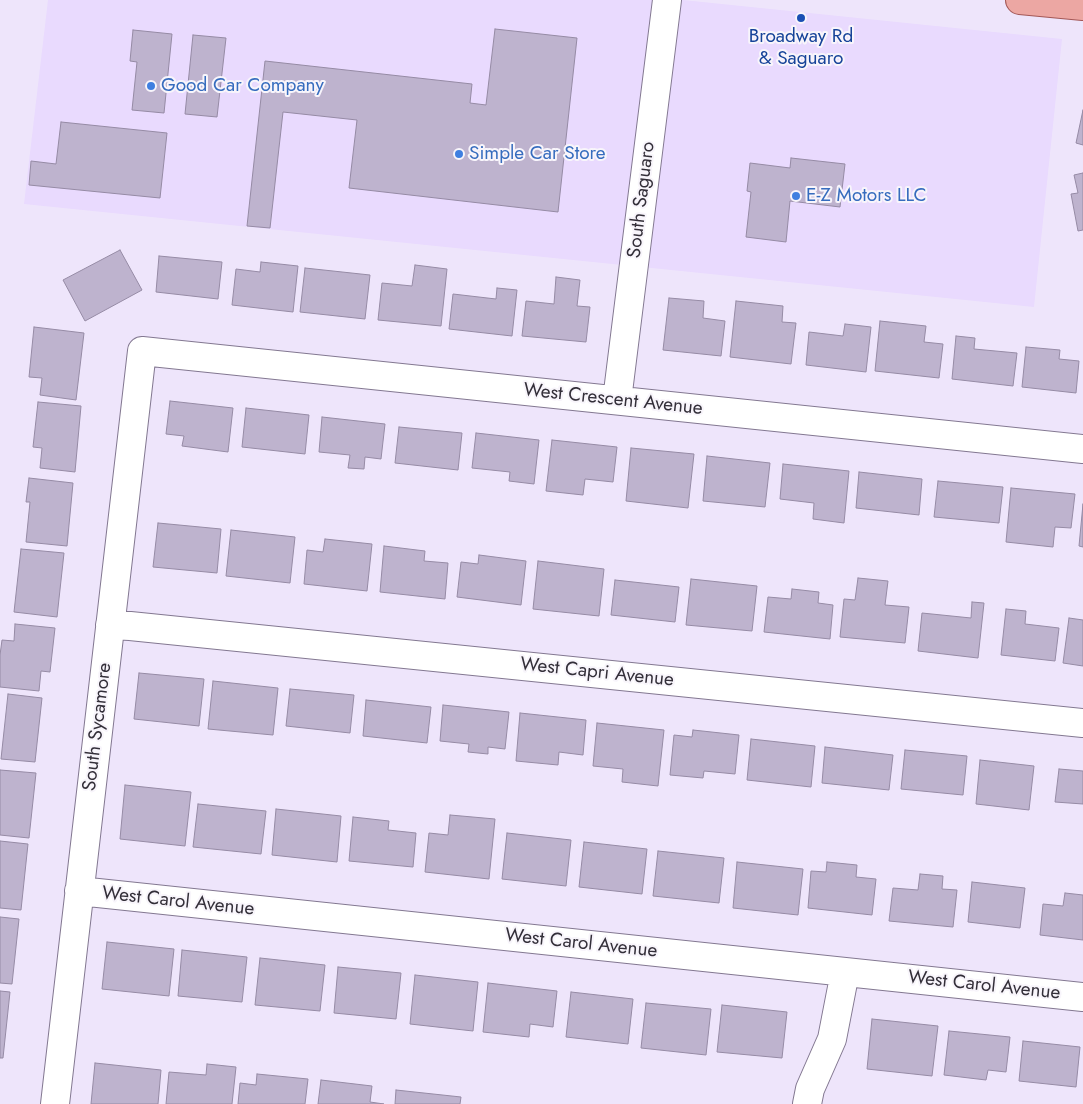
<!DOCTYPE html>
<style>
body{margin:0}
canvas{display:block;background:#eee5fb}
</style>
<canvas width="1083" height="1104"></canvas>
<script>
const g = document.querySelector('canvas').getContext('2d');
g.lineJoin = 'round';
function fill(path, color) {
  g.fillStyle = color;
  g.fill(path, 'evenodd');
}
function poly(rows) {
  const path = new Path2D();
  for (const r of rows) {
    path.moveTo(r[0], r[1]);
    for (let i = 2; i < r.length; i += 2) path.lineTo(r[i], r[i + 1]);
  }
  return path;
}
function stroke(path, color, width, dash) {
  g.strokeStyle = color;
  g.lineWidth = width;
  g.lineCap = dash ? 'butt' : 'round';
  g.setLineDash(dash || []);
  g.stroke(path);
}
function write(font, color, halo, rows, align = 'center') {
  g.font = font + ' Jost,sans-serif';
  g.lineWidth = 4;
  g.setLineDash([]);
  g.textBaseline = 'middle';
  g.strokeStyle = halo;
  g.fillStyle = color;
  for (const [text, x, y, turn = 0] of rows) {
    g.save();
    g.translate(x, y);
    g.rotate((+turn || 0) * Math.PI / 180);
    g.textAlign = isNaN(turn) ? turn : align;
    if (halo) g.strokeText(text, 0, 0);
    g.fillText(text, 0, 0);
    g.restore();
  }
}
fill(poly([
 [48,0,683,0,1062,39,1034,307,24,204]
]), '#e9dafe');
const building = poly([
 [495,29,577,38,558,212,349,188,357,120,283,112,270,228,247,226,265,61,472,84,470,103,486,105,495,29],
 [133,30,172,34,164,113,132,110,137,62,130,61,133,30],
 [193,35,226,38,217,117,185,114,193,35],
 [1083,110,1083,145,1076,143,1083,110],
 [61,122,167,133,160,198,29,185,31,161,56,164,61,122],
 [791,158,845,164,840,207,790,201,786,242,746,237,751,192,747,191,750,163,790,168,791,158],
 [1083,173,1083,230,1078,231,1071,194,1078,193,1074,175,1083,173],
 [120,250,142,290,85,321,63,280,120,250],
 [159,256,222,262,218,299,156,292,159,256],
 [261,262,298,266,293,312,232,305,236,269,260,272,261,262],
 [415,265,447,269,441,326,378,320,382,283,412,286,415,265],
 [305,268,370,275,365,319,300,312,305,268],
 [556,277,580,280,577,306,590,307,586,342,522,336,526,301,554,304,556,277],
 [497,288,517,290,512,336,449,329,453,294,496,299,497,288],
 [669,298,704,301,703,318,725,321,721,356,663,350,669,298],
 [736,301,783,306,782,322,796,323,791,364,730,357,736,301],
 [880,321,926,326,924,342,943,344,939,378,875,371,880,321],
 [845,324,871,327,866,372,806,365,809,332,843,336,845,324],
 [34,327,84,333,76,400,40,395,42,378,29,377,34,327],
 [956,336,975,338,974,349,1017,353,1013,386,952,379,956,336],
 [1026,347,1060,350,1059,359,1079,361,1076,393,1022,387,1026,347],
 [170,401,233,408,228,452,182,446,184,436,166,434,170,401],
 [38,402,81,406,75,472,40,468,42,448,33,447,38,402],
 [246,408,309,415,305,454,242,447,246,408],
 [322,417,385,424,381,459,365,457,364,469,348,468,350,455,319,452,322,417],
 [399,427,462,433,458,470,395,463,399,427],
 [476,433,539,440,534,484,509,481,510,472,472,468,476,433],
 [552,440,617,447,613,482,585,479,583,495,546,491,552,440],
 [631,448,694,454,688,508,626,501,631,448],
 [707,456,770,463,765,507,703,501,707,456],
 [783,464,849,471,844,523,813,519,814,503,780,499,783,464],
 [859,472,922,479,919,515,856,508,859,472],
 [29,478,73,483,67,546,26,542,30,502,26,502,29,478],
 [938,481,1003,487,999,523,934,517,938,481],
 [1011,488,1075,494,1071,528,1055,527,1053,547,1006,542,1011,488],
 [1083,504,1083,547,1079,546,1083,504],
 [158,523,221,529,217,573,153,567,158,523],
 [231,530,295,537,290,583,226,576,231,530],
 [325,539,372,544,367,591,304,584,307,550,323,552,325,539],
 [384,546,425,551,424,561,448,563,445,599,380,592,384,546],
 [21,549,64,553,57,617,14,612,21,549],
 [479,555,526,561,521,605,457,597,461,562,478,564,479,555],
 [538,561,604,569,599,616,533,609,538,561],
 [858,578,888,581,885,605,909,607,905,643,840,637,844,599,855,600,858,578],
 [691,579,757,586,752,631,686,625,691,579],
 [615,580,679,587,675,622,611,615,615,580],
 [792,589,819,592,818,603,833,605,830,639,764,632,768,597,791,599,792,589],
 [972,602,984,603,978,658,918,651,922,613,971,618,972,602],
 [1006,609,1026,611,1025,624,1059,628,1055,661,1001,655,1006,609],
 [1069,618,1083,620,1083,666,1063,663,1069,618],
 [15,624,55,628,50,672,41,671,39,691,0,687,0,655,2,640,14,641,15,624],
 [139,673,204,679,199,726,134,719,139,673],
 [213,681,278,688,273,735,208,729,213,681],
 [290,689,354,695,350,733,286,726,290,689],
 [8,694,42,698,35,762,1,759,8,694],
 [366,700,431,707,427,743,363,736,366,700],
 [443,705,509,712,505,749,488,747,488,754,468,752,469,744,440,741,443,705],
 [520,713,586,720,583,755,559,752,558,765,516,761,520,713],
 [597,723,664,730,658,786,622,782,623,769,593,766,597,723],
 [693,730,739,735,735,774,704,771,703,778,670,775,674,735,692,737,693,730],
 [751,739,815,746,811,787,747,780,751,739],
 [825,747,893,755,889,790,822,783,825,747],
 [905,750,967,756,963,795,901,789,905,750],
 [980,760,1034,766,1029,810,976,804,980,760],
 [1059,769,1083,771,1083,804,1055,802,1059,769],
 [0,770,36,773,29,838,0,835,0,770],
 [125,785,191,792,185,846,120,839,125,785],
 [198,804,266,811,261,854,193,847,198,804],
 [276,809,341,816,337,862,272,855,276,809],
 [450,815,495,819,489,879,425,872,429,833,448,835,450,815],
 [353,817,389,821,388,830,416,833,413,867,349,861,353,817],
 [507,833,571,840,566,886,502,879,507,833],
 [0,841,28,844,21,910,0,908,0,841],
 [584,842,647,849,642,894,579,887,584,842],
 [658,851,724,858,719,903,653,896,658,851],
 [737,862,803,869,798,915,733,908,737,862],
 [827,862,857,865,856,877,876,879,872,915,808,908,811,871,826,872,827,862],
 [920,874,943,876,942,889,957,890,953,927,889,921,893,888,918,890,920,874],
 [972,882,1025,888,1020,928,968,922,972,882],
 [1065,893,1083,895,1083,940,1040,935,1043,904,1063,906,1065,893],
 [0,917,19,919,12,984,0,983,0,917],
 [107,942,174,949,169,996,102,989,107,942],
 [182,950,247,957,242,1002,178,996,182,950],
 [260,958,325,965,320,1011,255,1005,260,958],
 [338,967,401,973,396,1019,334,1013,338,967],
 [415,975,478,982,473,1031,410,1024,415,975],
 [488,983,557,991,553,1027,530,1024,529,1037,483,1032,488,983],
 [0,991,10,992,3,1058,0,1058,0,991],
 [571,992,633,999,628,1044,566,1037,571,992],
 [646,1003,711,1009,706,1055,641,1048,646,1003],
 [722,1005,787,1012,782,1058,717,1052,722,1005],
 [872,1019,938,1026,932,1076,867,1069,872,1019],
 [949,1031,1010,1037,1006,1072,988,1070,986,1080,944,1075,949,1031],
 [1023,1041,1080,1047,1076,1087,1019,1081,1023,1041],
 [95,1063,161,1070,158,1104,91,1104,95,1063],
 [207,1064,236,1067,232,1104,166,1104,169,1072,206,1075,207,1064],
 [257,1074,308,1079,305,1104,238,1104,240,1083,256,1085,257,1074],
 [321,1080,372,1086,370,1102,384,1104,318,1104,321,1080],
 [396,1090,461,1097,460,1104,395,1104,396,1090]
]);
fill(building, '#beb3ce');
stroke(building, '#968ba5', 1);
const minor = poly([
 [617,400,667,0],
 [110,625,130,626,1083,723],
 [79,891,1083,997],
 [55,1104,142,351,1083,449],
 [807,1104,810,1089,832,1039,845,972]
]);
const major = poly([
 [1020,0,1083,6]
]);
stroke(minor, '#837891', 30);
stroke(major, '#a35756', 30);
stroke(minor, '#fff', 28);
stroke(major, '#eca7a3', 28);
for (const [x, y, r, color] of [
 [801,18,5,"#1a4fb4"],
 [151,86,5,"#3f7fe0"],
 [459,154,5,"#3f7fe0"],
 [796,196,5,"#3f7fe0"]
]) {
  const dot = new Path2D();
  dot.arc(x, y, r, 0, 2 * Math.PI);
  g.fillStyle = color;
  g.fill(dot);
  stroke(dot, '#f8f5fb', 2);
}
write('19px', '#164399', '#f8f5fb', [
 ["Broadway Rd",801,37],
 ["& Saguaro",801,59]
]);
write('19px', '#366cbe', '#f8f5fb', [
 ["Good Car Company",161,86],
 ["Simple Car Store",469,154],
 ["E-Z Motors LLC",806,196]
], 'left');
write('19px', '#332f39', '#f8f5fb', [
 ["South Saguaro",642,200,-83],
 ["West Crescent Avenue",613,400,6],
 ["West Capri Avenue",597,673,6],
 ["South Sycamore",98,727,-83],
 ["West Carol Avenue",178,902,6],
 ["West Carol Avenue",581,944,6],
 ["West Carol Avenue",984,986,6]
]);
</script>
